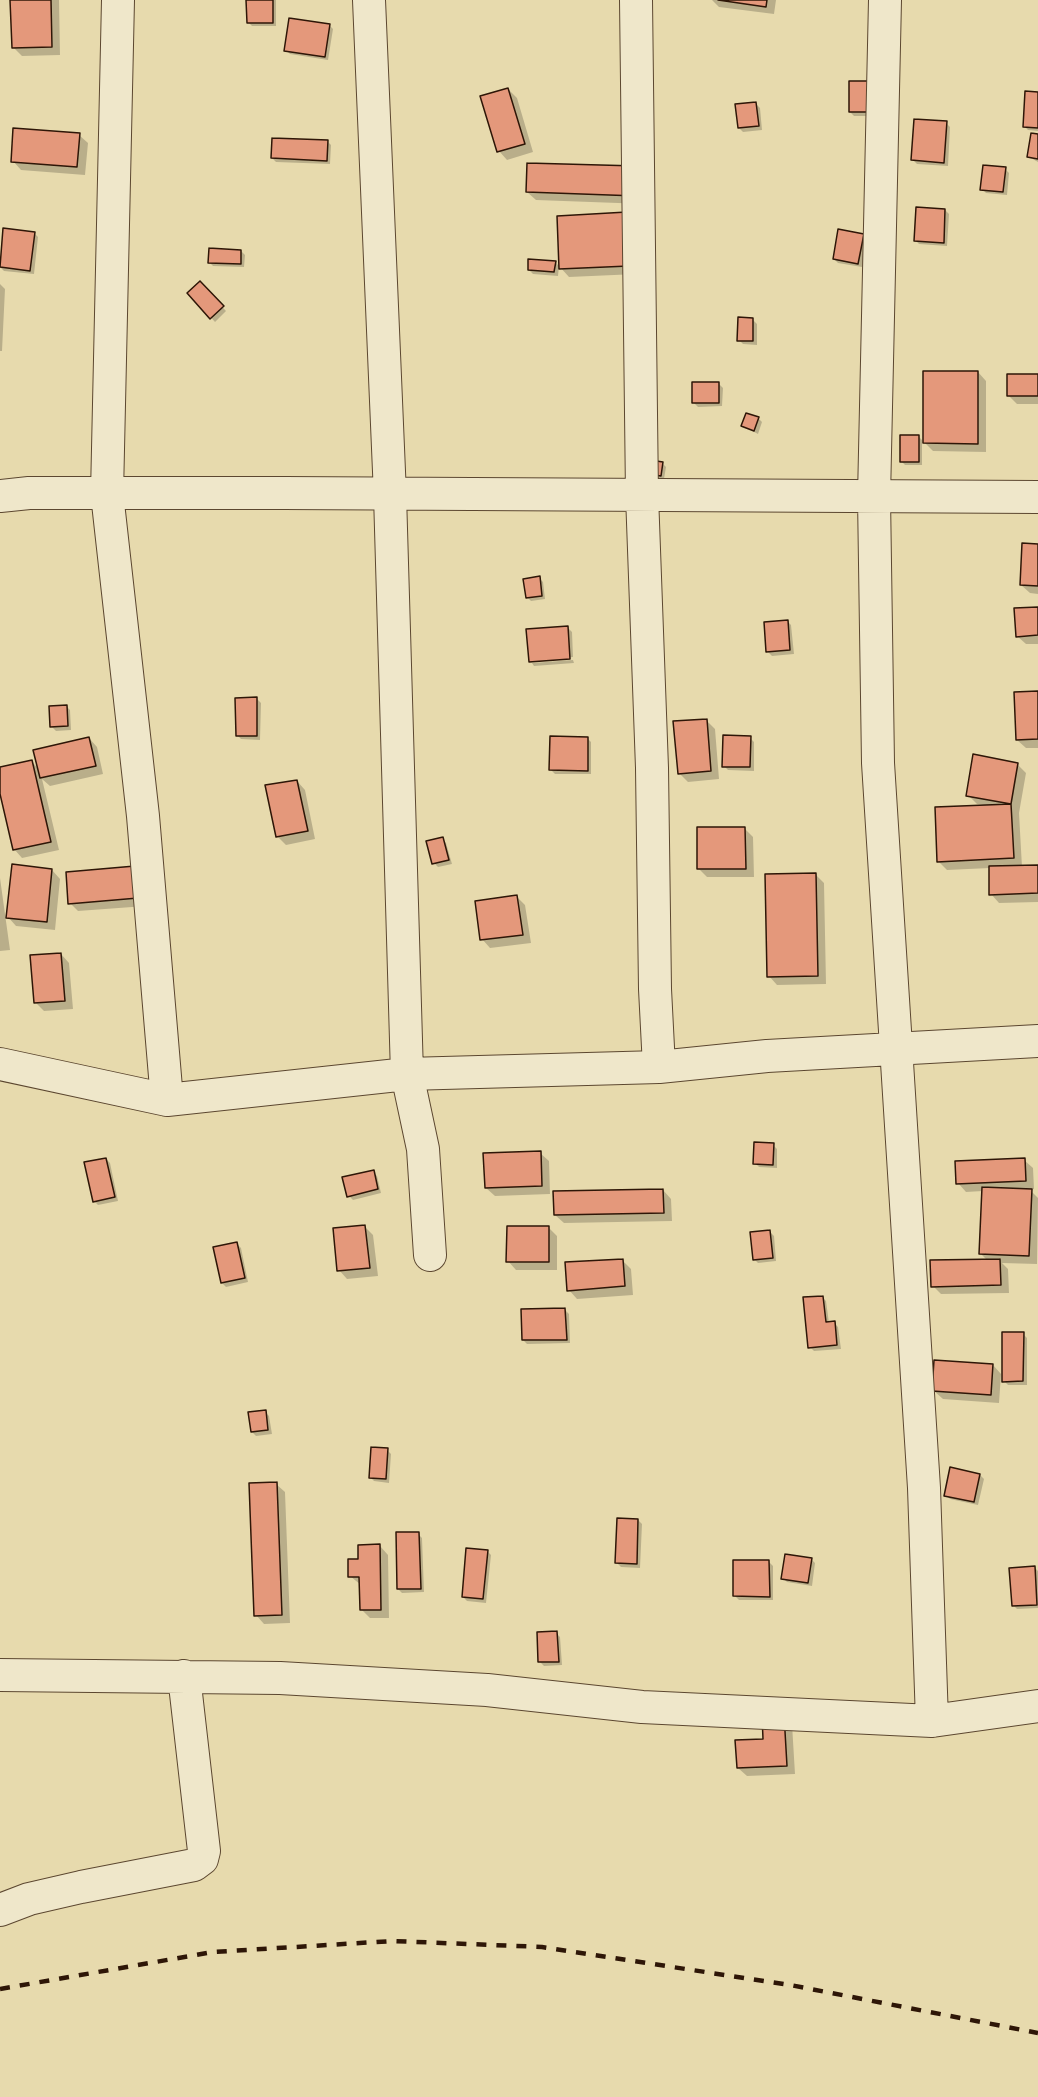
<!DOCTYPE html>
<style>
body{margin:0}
canvas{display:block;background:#e7daad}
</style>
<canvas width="1038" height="2097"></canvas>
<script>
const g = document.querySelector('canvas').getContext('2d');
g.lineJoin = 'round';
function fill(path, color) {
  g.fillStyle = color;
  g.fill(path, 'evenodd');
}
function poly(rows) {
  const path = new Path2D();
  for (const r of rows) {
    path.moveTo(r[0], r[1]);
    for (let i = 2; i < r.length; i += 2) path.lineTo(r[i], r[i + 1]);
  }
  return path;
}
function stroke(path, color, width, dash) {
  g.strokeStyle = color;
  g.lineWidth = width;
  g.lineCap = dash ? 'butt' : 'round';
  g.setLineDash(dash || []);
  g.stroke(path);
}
fill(poly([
 [12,0,59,0,60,55,22,56,13,47],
 [248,0,276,0,276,26,252,26,248,22],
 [712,0,776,0,774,14,719,7],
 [329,25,333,29,328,60,290,54,286,50],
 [850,83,880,116,854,116,850,112],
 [508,89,517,98,533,152,507,160,499,151],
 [1038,93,1038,131,1028,130,1024,126],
 [756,104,760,108,762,130,743,132,739,128],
 [946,123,950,127,948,166,917,164,913,160],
 [79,135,88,143,85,175,21,170,13,161],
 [1038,136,1038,162,1029,157],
 [327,141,331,145,330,164,276,162,272,158],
 [637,168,645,204,536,200,527,192],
 [1005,169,1009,173,1007,195,986,193,982,189],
 [945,210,949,214,947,246,919,244,915,240],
 [559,217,637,274,569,277,559,266,558,276,533,274,529,270,555,262,561,268],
 [34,233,38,237,34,274,4,271,0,267],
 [863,235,867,239,862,267,838,263,834,259],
 [241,251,245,255,244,267,213,266,209,262],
 [200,283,226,311,215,322,189,293],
 [0,284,5,289,2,351,0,351],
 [753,320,757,324,757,345,743,344,739,340],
 [978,372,986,381,986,452,933,451,925,443],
 [1038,376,1038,404,1017,404,1008,395],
 [719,384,723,388,722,406,698,407,694,403],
 [758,418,762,422,758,434,743,426],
 [918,436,922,440,922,465,905,465,901,461],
 [662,463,666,467,664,479,654,477],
 [1038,545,1038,594,1030,593,1021,585],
 [539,578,543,582,545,599,531,601,527,597],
 [1038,608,1038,644,1026,644,1017,636],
 [787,621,791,625,794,654,772,656,768,652],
 [568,628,572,632,573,657,530,662],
 [573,660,574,663,534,666,532,663],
 [1038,692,1038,748,1026,748,1017,740],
 [257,699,261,703,260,740,241,739,237,735],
 [66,706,70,710,71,730,56,731,52,727],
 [706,720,715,729,719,779,688,782,679,773],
 [89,738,97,747,103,774,50,786,42,779,59,850,22,858,14,849,0,787,0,769,32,762,39,769],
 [587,738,591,742,591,774,555,774,551,770],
 [750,738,754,742,754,771,728,770,724,766],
 [1017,764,1026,773,1019,813,1022,867,1038,866,1038,902,999,903,991,894,990,868,947,870,939,862,984,805,977,804,968,795],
 [297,781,305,790,315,839,286,845,277,836],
 [745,829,753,837,754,877,707,877,699,869],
 [442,839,446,843,452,864,438,867,434,863],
 [134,868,146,906,78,911,70,903],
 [52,870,60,879,55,930,16,926,8,917],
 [815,874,824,883,826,984,777,985,769,976],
 [0,878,10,950,0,951],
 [516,896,525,905,531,943,490,948,482,939],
 [61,954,69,963,73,1009,44,1011,36,1003],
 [773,1145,777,1149,777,1168,759,1167,755,1163],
 [540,1153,549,1161,550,1194,495,1196,486,1188],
 [106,1159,110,1163,118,1201,98,1205,94,1201],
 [1024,1160,1033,1168,1034,1189,1030,1190,1038,1198,1037,1264,1002,1263,1008,1269,1009,1293,941,1294,933,1286,988,1261,981,1254,983,1191,966,1192,958,1183],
 [373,1172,377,1176,381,1193,353,1200,349,1196],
 [663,1190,671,1199,672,1221,564,1223,555,1215],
 [365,1227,373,1235,378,1276,347,1279,339,1270],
 [548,1227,557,1236,557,1270,516,1270,508,1261],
 [770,1232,774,1236,776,1261,758,1263,754,1259],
 [237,1244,241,1248,248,1282,226,1287,222,1283],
 [622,1260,631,1269,633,1295,577,1299,569,1290],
 [822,1297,826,1301,829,1323,834,1323,838,1327,841,1349,814,1351,810,1347],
 [565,1310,569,1314,570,1343,527,1344,523,1340],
 [1023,1334,1027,1338,1027,1385,1008,1385,1004,1381],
 [993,1365,1001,1374,999,1403,943,1399,934,1391],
 [265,1412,269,1416,272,1434,256,1436,252,1432],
 [387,1450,391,1454,389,1483,374,1481,370,1477],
 [980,1475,984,1479,978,1505,950,1499,946,1495],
 [276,1484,285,1492,290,1623,264,1624,256,1615],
 [638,1520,642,1524,640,1568,621,1567,617,1563],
 [418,1534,422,1538,424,1592,402,1593,398,1589],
 [380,1546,388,1555,389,1618,370,1618,361,1609,361,1585,350,1576,360,1560],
 [487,1551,491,1555,486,1603,467,1601,463,1597],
 [811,1559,815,1563,812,1586,787,1582,783,1578],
 [769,1562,773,1566,773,1600,739,1600,735,1596],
 [1035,1568,1038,1571,1038,1608,1017,1609,1013,1605],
 [556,1633,560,1637,562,1665,544,1666,540,1662],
 [792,1724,795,1774,747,1776,738,1768,765,1740]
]), '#0003');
const building = poly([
 [10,0,51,0,52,47,12,48,10,0],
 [246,0,273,0,273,23,247,23,246,0],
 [718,0,767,0,766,7,718,0],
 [289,18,330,24,325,57,284,51,289,18],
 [849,81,877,81,877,112,849,112,849,81],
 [508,88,525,144,497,152,480,96,508,88],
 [1025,91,1038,92,1038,128,1023,127,1025,91],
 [756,102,759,126,738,128,735,104,756,102],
 [914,119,947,121,944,163,911,160,914,119],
 [13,128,80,133,77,167,11,162,13,128],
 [1031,133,1038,134,1038,159,1027,157,1031,133],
 [272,138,328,140,327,161,271,158,272,138],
 [527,163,637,166,637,196,526,192,527,163],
 [983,165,1006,167,1003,192,980,190,983,165],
 [916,207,945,209,944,243,914,241,916,207],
 [627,212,629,266,559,269,557,216,627,212],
 [3,228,35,232,30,271,0,267,3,228],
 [838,229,864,234,858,264,833,259,838,229],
 [209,248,241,250,241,264,208,263,209,248],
 [528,259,556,261,554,272,528,270,528,259],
 [200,281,224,306,210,319,187,293,200,281],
 [738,317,753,318,753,341,737,341,738,317],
 [923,371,978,371,978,444,923,443,923,371],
 [1007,374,1038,374,1038,396,1007,396,1007,374],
 [692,382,719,382,719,403,692,403,692,382],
 [746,413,759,417,754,431,741,426,746,413],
 [900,435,919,435,919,462,900,462,900,435],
 [650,460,663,462,661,476,648,474,650,460],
 [1022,543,1038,544,1038,586,1020,585,1022,543],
 [540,576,542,596,526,598,523,579,540,576],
 [1038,607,1038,635,1016,637,1014,608,1038,607],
 [788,620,790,650,766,652,764,622,788,620],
 [568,626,570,659,529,662,526,629,568,626],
 [1038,691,1038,739,1016,740,1014,692,1038,691],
 [257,697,257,736,236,736,235,698,257,697],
 [67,705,68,726,50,727,49,706,67,705],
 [707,719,711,771,678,774,673,721,707,719],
 [723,735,751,736,750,767,722,767,723,735],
 [550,736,588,737,588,771,549,770,550,736],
 [89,737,96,766,40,778,33,750,89,737],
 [973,754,1018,763,1011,804,966,796,973,754],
 [32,760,51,842,13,850,0,794,0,767,32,760],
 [297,780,308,831,276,837,265,785,297,780],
 [1011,804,1014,858,937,862,935,807,1011,804],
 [697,827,745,827,746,869,697,869,697,827],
 [443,837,449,860,432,864,426,841,443,837],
 [12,864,52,869,47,922,6,918,12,864],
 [1038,865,1038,893,989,895,989,866,1038,865],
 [135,866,138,898,68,904,66,872,135,866],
 [816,873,818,976,767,977,765,874,816,873],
 [517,895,523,935,480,940,475,901,517,895],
 [61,953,65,1001,34,1003,30,955,61,953],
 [754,1142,774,1143,773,1165,753,1164,754,1142],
 [541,1151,542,1186,485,1188,483,1153,541,1151],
 [106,1158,115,1197,93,1202,84,1162,106,1158],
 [1025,1158,1026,1181,956,1184,955,1161,1025,1158],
 [374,1170,378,1189,347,1197,342,1177,374,1170],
 [982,1187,1032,1189,1029,1256,979,1254,982,1187],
 [663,1189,664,1213,554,1215,553,1191,663,1189],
 [365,1225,370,1268,337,1271,333,1228,365,1225],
 [507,1226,549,1226,549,1262,506,1262,507,1226],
 [770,1230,773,1258,753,1260,750,1232,770,1230],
 [237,1242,245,1278,221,1283,213,1247,237,1242],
 [623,1259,625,1286,567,1291,565,1262,623,1259],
 [1000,1259,1001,1285,931,1287,930,1260,1000,1259],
 [823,1296,826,1322,835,1321,837,1345,808,1348,803,1297,823,1296],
 [565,1308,567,1340,522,1340,521,1309,565,1308],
 [1002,1332,1024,1332,1023,1381,1002,1382,1002,1332],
 [934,1360,993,1364,991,1395,932,1391,934,1360],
 [266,1410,268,1430,251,1432,248,1412,266,1410],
 [371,1447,388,1448,386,1479,369,1478,371,1447],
 [950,1467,980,1474,974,1502,944,1496,950,1467],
 [277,1482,282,1615,254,1616,249,1483,277,1482],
 [617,1518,638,1519,637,1564,615,1563,617,1518],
 [396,1532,419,1532,421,1589,397,1589,396,1532],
 [380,1544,381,1610,360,1610,359,1577,348,1577,348,1559,358,1559,358,1545,380,1544],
 [466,1548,488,1550,483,1599,462,1597,466,1548],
 [785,1554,812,1558,808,1583,781,1579,785,1554],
 [733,1560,769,1560,770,1597,733,1596,733,1560],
 [1035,1566,1037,1605,1012,1606,1009,1568,1035,1566],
 [557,1631,559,1662,538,1662,537,1632,557,1631],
 [784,1714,787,1766,737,1768,735,1740,763,1739,762,1715,784,1714]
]);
fill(building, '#e4987b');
stroke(building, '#2e1607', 1.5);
const minor = poly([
 [118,0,107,494,143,816,167,1100],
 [369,0,390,495,407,1074,423,1149,430,1255],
 [636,0,642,495,652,768,655,989,659,1067],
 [885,0,874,497,878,763,924,1488,932,1721],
 [0,496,29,493,284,493,1038,497],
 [0,1064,167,1100,407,1074,659,1067,767,1056,1038,1041],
 [0,1675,280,1678,487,1690,642,1707,932,1721,1038,1706],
 [0,1910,29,1899,81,1887,194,1865,202,1859,204,1851,184,1676]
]);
stroke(minor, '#5c4730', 34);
stroke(minor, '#efe7ca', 32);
stroke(poly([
 [0,1989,213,1952,393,1941,542,1947,790,1985,1038,2033]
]), '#2e1607', 4.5, [10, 10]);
</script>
